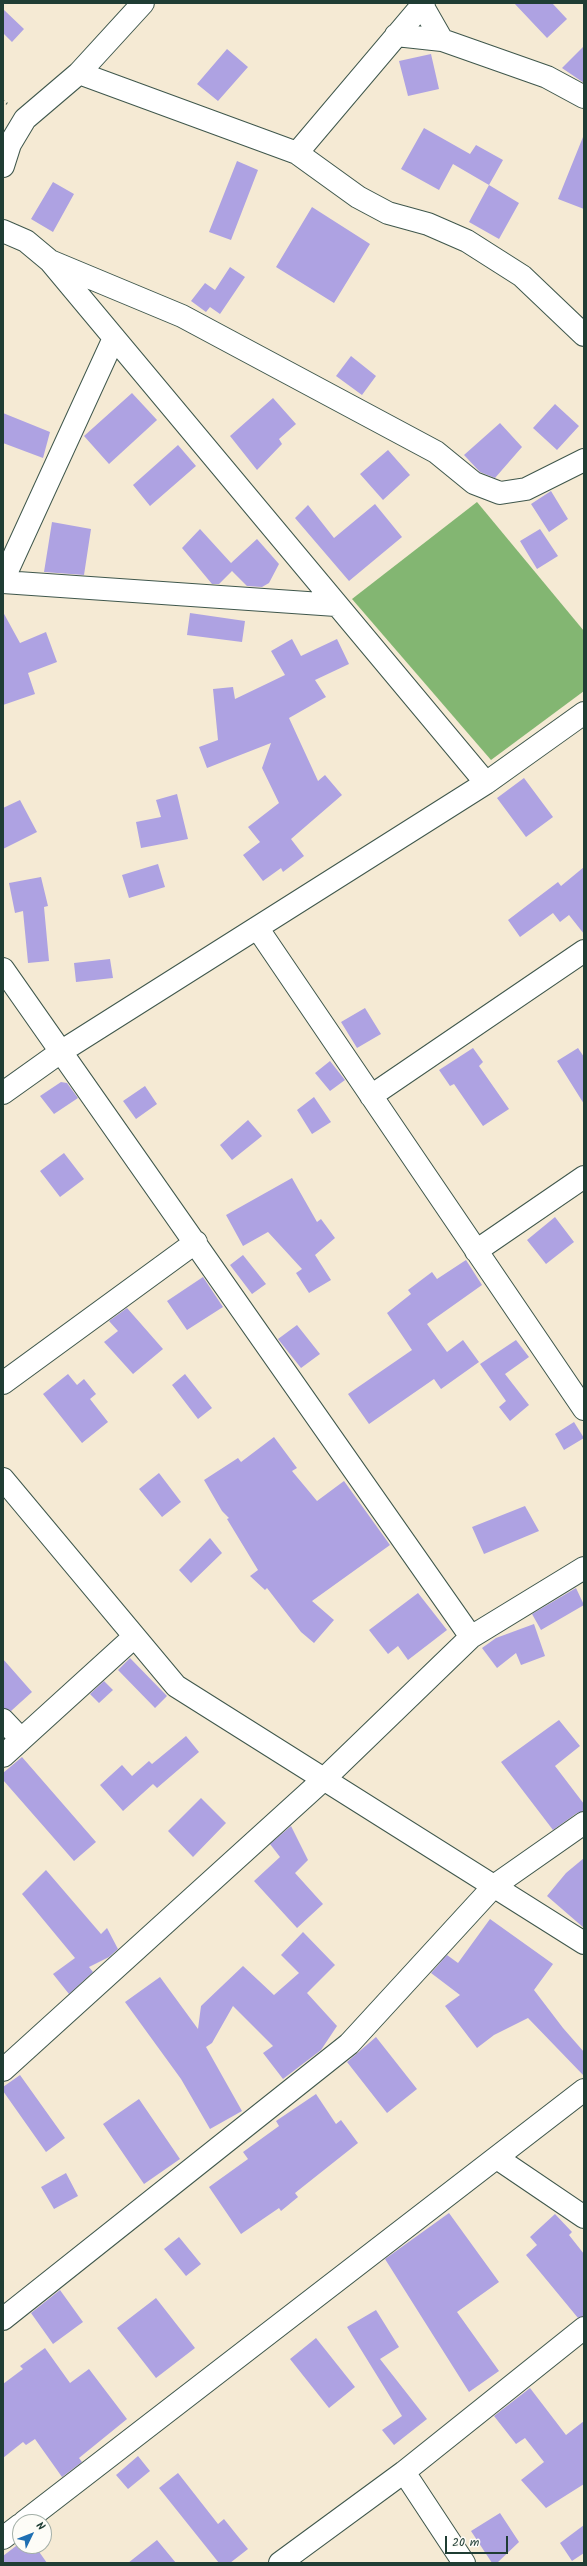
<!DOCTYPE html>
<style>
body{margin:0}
#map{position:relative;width:587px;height:2566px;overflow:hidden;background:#f5ead4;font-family:Kalam,sans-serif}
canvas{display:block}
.frame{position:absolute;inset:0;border:4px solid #1f3d34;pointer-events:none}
.north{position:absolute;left:12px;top:2514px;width:40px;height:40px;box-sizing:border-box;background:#fdfcf7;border:1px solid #a4b0a9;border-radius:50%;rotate:47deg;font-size:11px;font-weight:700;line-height:16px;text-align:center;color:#1f3d34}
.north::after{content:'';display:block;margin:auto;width:14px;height:18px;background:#1f6fb2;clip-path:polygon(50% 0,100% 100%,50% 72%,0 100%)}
.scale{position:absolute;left:445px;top:2536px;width:63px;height:18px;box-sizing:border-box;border:2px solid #1f3d34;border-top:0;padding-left:5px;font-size:12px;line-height:14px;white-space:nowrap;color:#1f3d34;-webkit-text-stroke:3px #fdfcf7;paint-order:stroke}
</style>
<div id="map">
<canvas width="587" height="2566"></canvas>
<div class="frame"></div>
<div class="north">N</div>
<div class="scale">20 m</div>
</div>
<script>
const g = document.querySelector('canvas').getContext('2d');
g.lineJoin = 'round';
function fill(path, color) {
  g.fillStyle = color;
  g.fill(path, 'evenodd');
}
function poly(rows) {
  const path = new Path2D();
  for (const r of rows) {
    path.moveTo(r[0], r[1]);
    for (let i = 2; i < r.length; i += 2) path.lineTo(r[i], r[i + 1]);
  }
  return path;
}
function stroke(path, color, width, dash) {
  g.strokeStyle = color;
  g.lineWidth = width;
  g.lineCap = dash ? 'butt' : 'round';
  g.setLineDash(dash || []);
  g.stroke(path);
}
fill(poly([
 [477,502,584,631,584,691,491,760,352,599]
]), '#83b672');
fill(poly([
 [514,3,552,3,567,19,547,38],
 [3,9,24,29,12,42,3,33],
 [584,46,584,83,562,68],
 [227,49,248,67,218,101,197,84],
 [431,54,439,89,408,96,399,61],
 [424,128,470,154,476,145,503,160,489,185,453,164,439,190,401,169],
 [583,137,584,137,584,209,558,199],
 [237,161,258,170,231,240,209,232],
 [53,182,74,194,53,232,31,219],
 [489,185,519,203,499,239,469,222],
 [312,207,370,244,334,303,276,267],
 [230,267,245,277,220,314,210,307,206,312,191,301,205,283,215,290],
 [351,356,376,376,362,395,336,376],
 [132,393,157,420,109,464,84,436],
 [273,398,296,424,279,439,282,444,257,470,230,436],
 [555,404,579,426,557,450,533,428],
 [3,413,50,432,43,458,3,443],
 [500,423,522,447,495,478,480,472,464,455],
 [178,445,196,466,150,506,133,485],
 [388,450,410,475,383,500,360,474],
 [551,491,568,519,549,532,531,504],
 [375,504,402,537,349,581,295,518,308,505,334,538],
 [52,522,91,529,84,575,44,572],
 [200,529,231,563,257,539,279,564,269,583,262,587,247,586,232,571,219,584,212,584,182,548],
 [540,529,558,556,537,569,520,541],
 [3,612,20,643,46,632,57,662,28,673,35,694,3,705],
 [190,613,245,621,242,642,187,635],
 [292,639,301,656,337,639,349,664,315,680,326,697,289,718,318,781,325,775,342,795,291,839,304,856,283,872,281,868,263,881,243,855,260,842,248,827,279,803,262,768,271,743,207,768,199,747,218,740,213,689,233,687,235,699,285,675,271,651],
 [524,778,553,817,526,837,497,798],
 [177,794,188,839,141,848,136,822,161,817,156,800],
 [20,800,37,832,3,849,3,808],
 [158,864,165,887,129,898,122,875],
 [584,867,584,934,569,915,560,922,553,913,520,937,508,920,558,882,561,886],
 [41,877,48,906,44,907,49,961,28,963,23,911,15,913,9,883],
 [110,959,113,978,76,982,74,963],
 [365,1008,381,1034,357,1048,341,1022],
 [473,1048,483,1062,479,1066,509,1109,483,1126,454,1084,450,1086,439,1070],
 [578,1048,584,1057,584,1104,557,1061],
 [330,1061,345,1080,330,1091,315,1073],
 [61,1082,67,1083,78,1098,54,1114,40,1096],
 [145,1086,157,1104,136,1119,123,1101],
 [314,1097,331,1122,312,1134,297,1110],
 [248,1120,262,1136,232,1160,220,1145],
 [64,1153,84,1179,60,1197,40,1171],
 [292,1178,317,1222,321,1219,335,1238,315,1255,331,1280,309,1293,296,1273,302,1269,268,1232,243,1246,226,1215],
 [555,1217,574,1242,546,1264,527,1240],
 [243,1255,266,1284,252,1294,230,1265],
 [466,1260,482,1285,427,1324,447,1352,463,1340,479,1362,441,1389,434,1379,369,1424,348,1394,412,1350,387,1313,411,1294,408,1290,432,1272,437,1279],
 [203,1277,223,1307,187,1330,167,1301],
 [127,1308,163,1349,133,1374,104,1342,118,1331,109,1321],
 [297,1325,320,1354,301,1368,278,1339],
 [516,1340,529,1357,505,1374,529,1405,510,1421,499,1407,506,1401,480,1364],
 [68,1374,77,1385,84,1379,96,1394,90,1399,108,1422,82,1443,43,1394],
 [185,1374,212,1408,198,1419,172,1385],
 [574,1422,584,1438,564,1450,555,1434],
 [274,1437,297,1468,292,1471,317,1501,344,1481,390,1545,312,1601,334,1620,314,1643,301,1632,267,1588,265,1590,250,1576,258,1570,227,1519,229,1518,222,1511,204,1480,238,1458,241,1462],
 [159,1473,181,1502,162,1517,139,1489],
 [525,1506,539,1531,484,1554,472,1527],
 [210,1538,222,1553,191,1583,179,1570],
 [576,1588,584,1605,541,1630,532,1614],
 [418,1593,447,1630,408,1660,398,1646,388,1654,369,1630],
 [534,1624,545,1656,521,1665,516,1653,497,1668,482,1648,496,1638],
 [130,1658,167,1696,155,1708,118,1670],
 [3,1659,32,1692,11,1711,3,1708],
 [104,1681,113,1690,99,1703,90,1694],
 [559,1720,580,1746,555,1766,584,1804,584,1811,577,1813,553,1830,501,1762],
 [186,1736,199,1752,157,1788,153,1784,123,1811,100,1785,122,1765,132,1776,149,1761,152,1764],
 [22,1757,96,1842,74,1861,3,1780,3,1773],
 [201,1798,226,1823,193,1857,168,1831],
 [291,1826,308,1860,295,1873,323,1904,297,1928,254,1881,280,1857,270,1844],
 [584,1858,584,1928,547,1896,566,1873],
 [46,1870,101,1934,107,1928,118,1949,109,1957,89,1967,93,1972,69,1994,53,1974,75,1958,22,1894],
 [490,1919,553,1964,534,1990,563,2028,584,2052,584,2076,528,2018,494,2035,477,2048,445,2006,460,1995,431,1973,447,1955,458,1963],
 [303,1932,335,1965,307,1993,337,2026,321,2050,283,2079,263,2053,273,2046,233,2006,212,2043,206,2047,242,2111,210,2129,181,2079,125,2002,160,1977,198,2029,201,2006,243,1966,274,1995,299,1973,281,1955],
 [376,2037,417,2089,387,2113,347,2062],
 [20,2075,65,2138,46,2152,3,2091,3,2087],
 [316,2094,336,2124,341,2120,358,2143,295,2193,298,2197,281,2211,279,2208,241,2234,209,2187,248,2159,243,2152,279,2126,276,2121],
 [139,2099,180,2159,144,2184,103,2124],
 [66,2173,78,2196,54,2209,41,2187],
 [449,2213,499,2282,457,2312,499,2371,469,2392,385,2259],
 [555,2214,572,2232,569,2235,584,2254,584,2316,578,2318,526,2255,537,2245,530,2237],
 [179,2237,201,2264,186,2276,164,2249],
 [60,2290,83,2322,53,2344,31,2313],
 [156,2298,195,2348,156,2378,117,2328],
 [376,2310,399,2347,380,2359,427,2419,394,2445,382,2430,402,2416,347,2327],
 [316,2338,355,2387,329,2408,290,2359],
 [45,2348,70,2383,89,2369,127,2419,79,2458,82,2462,62,2477,35,2439,26,2445,23,2442,3,2458,3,2384,23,2369,20,2366],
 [530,2388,566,2435,584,2421,584,2484,546,2508,521,2480,544,2462,525,2438,516,2444,494,2416],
 [138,2456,150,2471,128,2489,116,2475],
 [178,2473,218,2524,224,2519,248,2549,230,2563,219,2563,159,2488],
 [500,2513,519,2542,497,2563,492,2563,471,2531],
 [584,2525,584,2553,572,2561,560,2543],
 [157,2540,176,2563,128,2563],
 [16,2546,35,2546,47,2563,3,2563,3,2556]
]), '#aea2e2');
const minor = poly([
 [422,5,442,40],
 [396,35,442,40,547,77,584,97],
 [79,73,297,153,358,197,388,213,428,224,467,241,522,276,584,335],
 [297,153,424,3],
 [3,166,10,144,25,119,79,73,143,3],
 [3,231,26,241,50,261,182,316,436,452,474,483,500,493,526,489,584,460],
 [50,261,486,783],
 [3,580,114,338],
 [3,582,336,605],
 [258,929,584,1409],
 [3,969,471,1637],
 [3,1093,62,1051,486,783,584,713],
 [371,1096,584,951],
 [476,1251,584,1177],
 [3,1383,196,1242],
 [3,1479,176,1686,584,1943],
 [3,1720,21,1739],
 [3,1756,134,1637],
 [3,2070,324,1779,471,1637,584,1568],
 [497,2158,584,2217],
 [3,2319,349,2044,494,1886,584,1823],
 [404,2472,464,2563],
 [24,2522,584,2090],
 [3,2538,20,2525],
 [280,2563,404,2472,584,2328]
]);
stroke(minor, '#3f574c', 24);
stroke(poly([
 [3,101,9,105]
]), '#3f574c', 2.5, [1, 3]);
stroke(minor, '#fff', 22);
</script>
